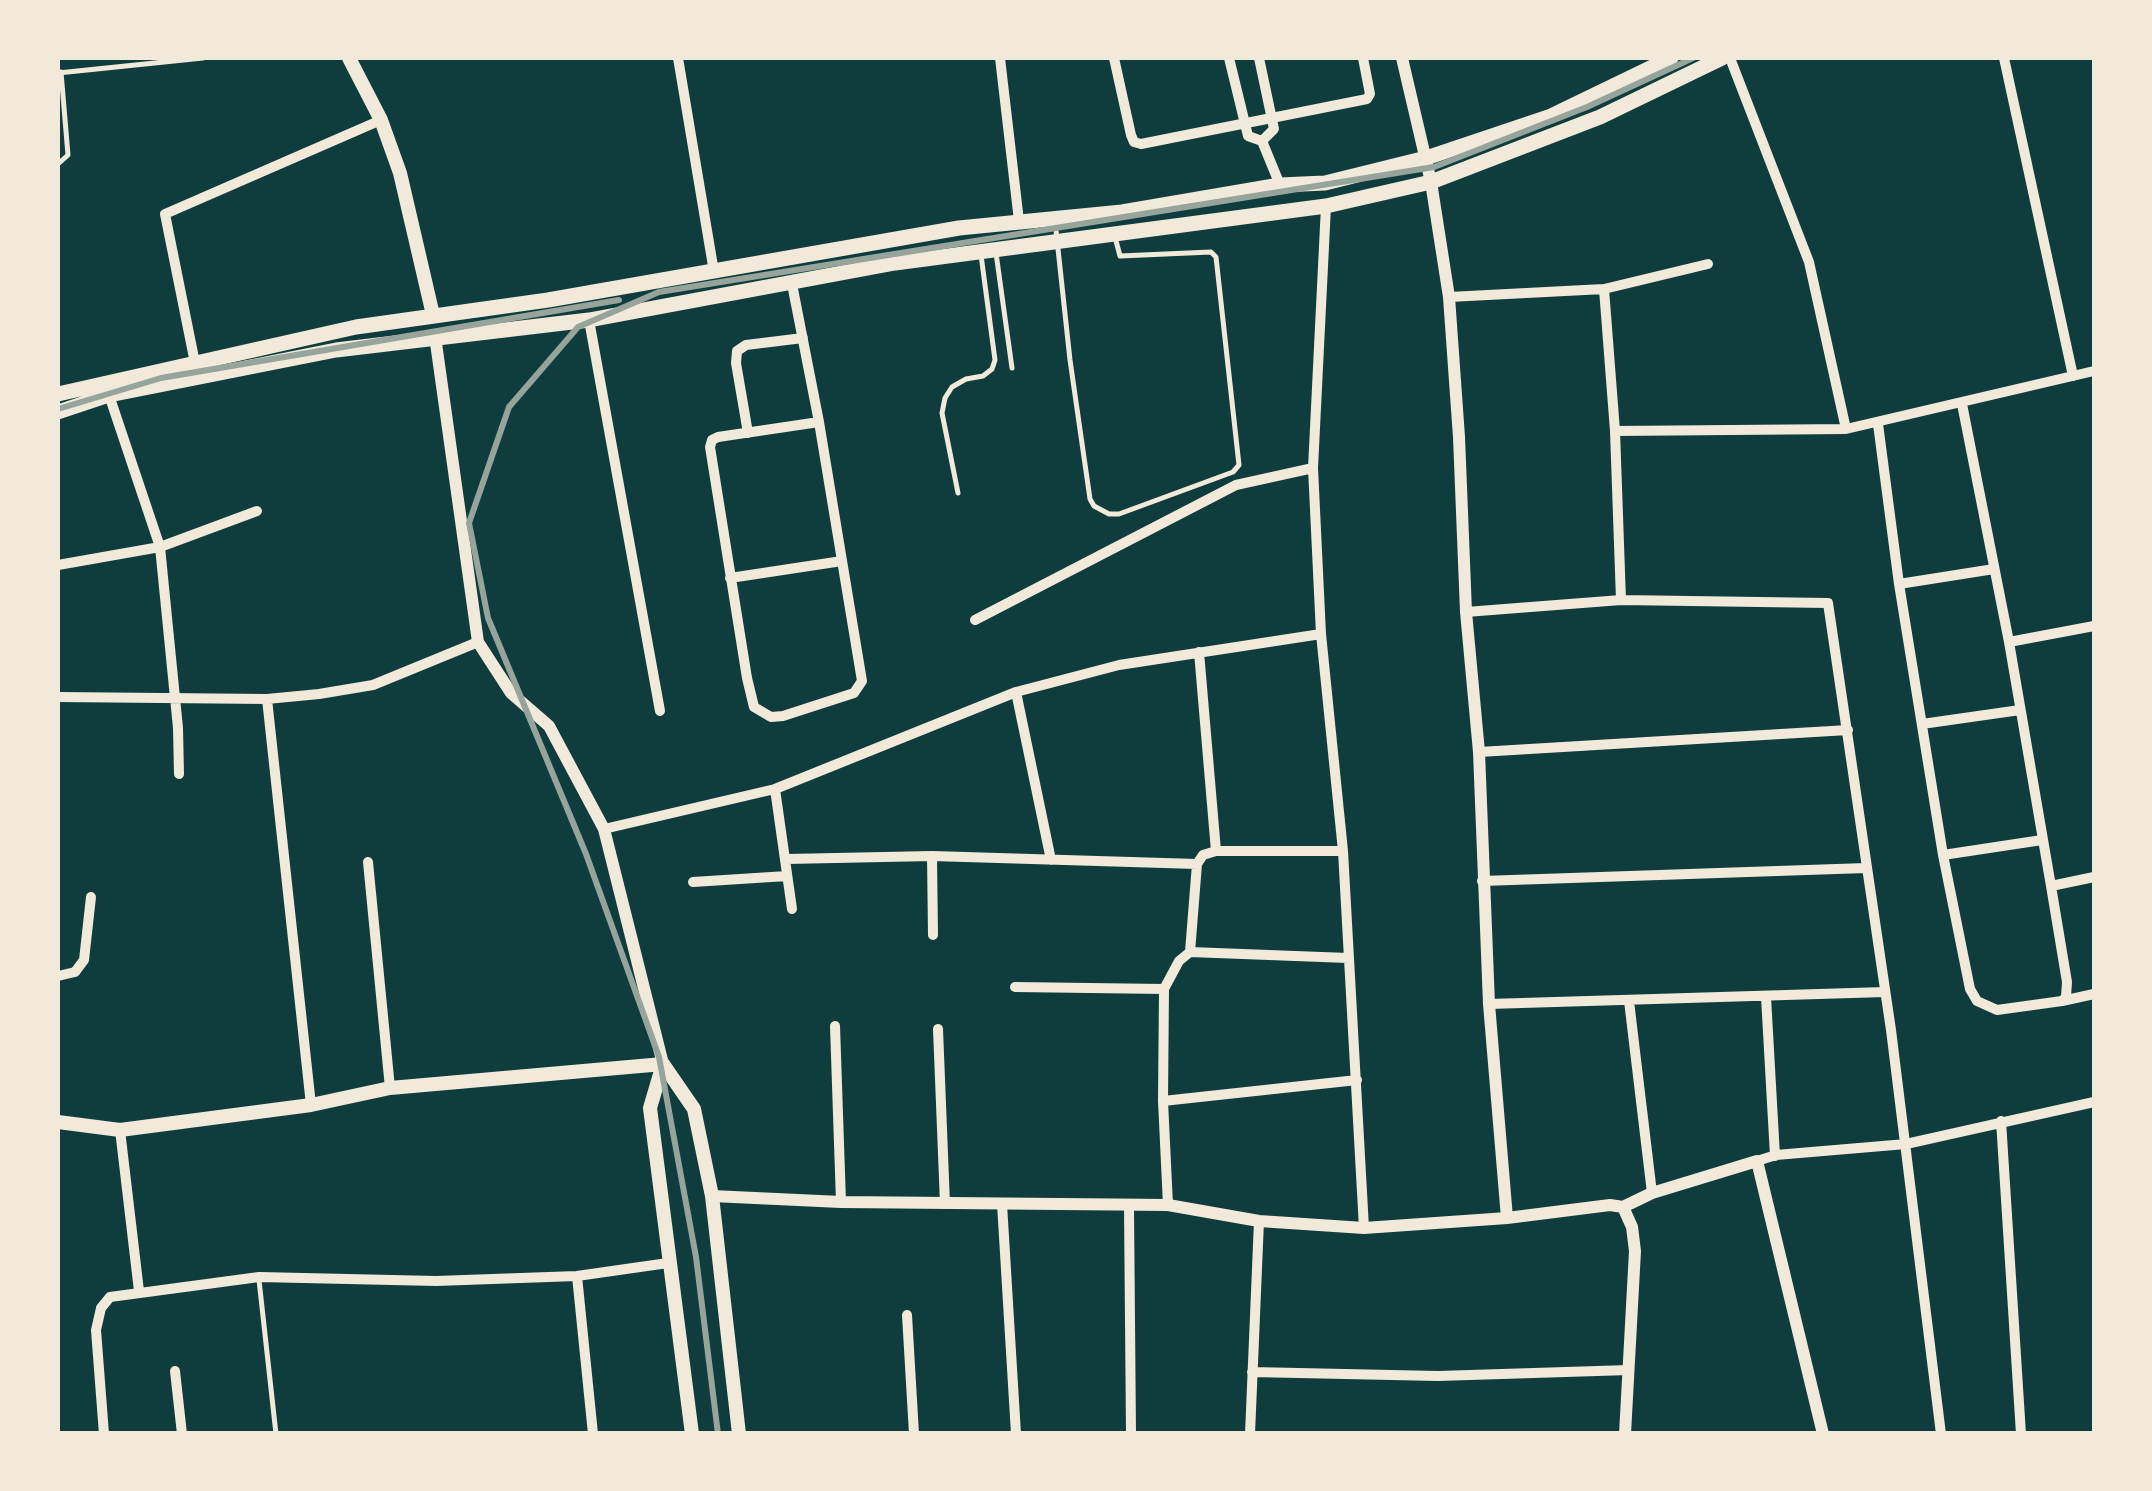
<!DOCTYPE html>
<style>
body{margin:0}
#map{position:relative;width:2152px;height:1491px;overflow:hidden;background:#0f3d3e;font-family:"DM Sans",sans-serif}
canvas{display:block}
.frame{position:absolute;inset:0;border:60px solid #f1e9da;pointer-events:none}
</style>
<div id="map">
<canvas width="2152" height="1491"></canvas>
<div class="frame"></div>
</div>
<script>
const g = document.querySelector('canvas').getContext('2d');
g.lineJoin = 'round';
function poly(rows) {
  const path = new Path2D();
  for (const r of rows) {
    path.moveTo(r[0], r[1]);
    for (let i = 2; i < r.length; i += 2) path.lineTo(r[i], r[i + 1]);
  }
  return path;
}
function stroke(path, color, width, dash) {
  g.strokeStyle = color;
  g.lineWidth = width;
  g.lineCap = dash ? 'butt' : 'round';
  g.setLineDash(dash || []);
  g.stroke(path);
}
stroke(poly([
 [58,73,203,58],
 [58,164,68,155,61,72],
 [1055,221,1070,360,1090,499,1094,506,1109,514,1119,514,1233,472,1239,465,1216,257,1211,252,1120,256,1115,237],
 [996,253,1012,368],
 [958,493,942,413,945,398,952,387,966,379,983,376,992,369,995,360,981,255],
 [259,1280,276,1434]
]), '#f1e9da', 5);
stroke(poly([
 [678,58,714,272],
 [1000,58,1019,221],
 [1114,58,1131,135,1134,142,1141,144,1367,99,1370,94,1363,58],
 [1229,58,1248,136,1262,141],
 [1259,58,1274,129,1262,141,1280,185],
 [2004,58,2073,376],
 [1326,206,1313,468,1321,634,1343,851,1364,1228],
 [792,284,819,422,862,681,854,693,783,716,771,717,754,707,747,678,710,447,712,440,718,437,819,422],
 [1604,289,1615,431,1621,600],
 [1449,297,1604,289,1708,264],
 [589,320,660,711],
 [195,363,165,214,381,120],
 [109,395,160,547,178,728,179,774],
 [1878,424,1899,584,1943,855,1970,989,1977,1001,1997,1010,2062,1001,2066,997,2067,982,2051,886,2009,642,1962,404],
 [1846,429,2094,371],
 [1615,431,1846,429,1809,262,1730,58],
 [748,433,736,363,737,351,746,345,803,338],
 [58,565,160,547,257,511],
 [730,578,842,561],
 [1899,584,1994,569],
 [1466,612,1621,600,1828,603,1891,1030,1941,1434],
 [975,620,1236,485,1313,468],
 [2009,642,2094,626],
 [1199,652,1216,851,1343,851],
 [1016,692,1051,860],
 [58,697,267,699,319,694,373,685,478,642],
 [267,699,311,1105],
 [1922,724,2020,710],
 [1479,752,1848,730],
 [775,789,792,909],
 [604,829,775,789,1016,692,1119,665,1321,634],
 [1943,855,2042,840],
 [932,856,933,935],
 [787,859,932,856,1197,864],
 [368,862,390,1088],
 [1482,881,1866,868],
 [693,882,787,876],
 [2051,886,2094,877],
 [1190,952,1348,958],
 [58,976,75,972,84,960,91,897],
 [1015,987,1164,989],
 [1766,997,1775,1156],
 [1629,1001,1652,1193],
 [2062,1001,2094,994],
 [1489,1004,1885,992],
 [835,1026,841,1202],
 [938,1029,945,1204],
 [1163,1101,1357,1080],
 [2001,1121,2021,1434],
 [120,1130,139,1291],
 [1757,1161,1776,1155,1906,1144,2094,1102],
 [1002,1204,1016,1434],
 [1168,1205,1163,1101,1164,989,1179,961,1190,952,1197,864,1203,855,1216,851],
 [1129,1207,1131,1434],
 [577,1276,593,1434],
 [907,1315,914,1434],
 [175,1371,182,1434],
 [1252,1372,1438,1376,1629,1370],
 [104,1434,96,1330,101,1308,110,1297,259,1277,436,1281,577,1276,668,1263],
 [1250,1434,1259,1221]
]), '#f1e9da', 10);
stroke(poly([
 [1402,58,1431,182,1449,297,1459,437,1466,612,1479,752,1489,1004,1507,1218],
 [435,336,478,642,511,693,549,726,604,829,663,1064],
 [712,1196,841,1202,1168,1205,1259,1221,1364,1228,1507,1218,1610,1205,1623,1207],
 [1623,1207,1652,1193,1757,1161,1823,1434],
 [1623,1207,1632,1227,1635,1251,1625,1434]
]), '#f1e9da', 12);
stroke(poly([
 [349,58,381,120,400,173,433,315],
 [663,1064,694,1109,712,1196,739,1434],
 [663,1064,650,1108,692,1434],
 [58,1122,120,1130,311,1105,390,1088,663,1064]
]), '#f1e9da', 14);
stroke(poly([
 [58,394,356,327,548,300,959,228,1122,212,1280,185,1325,183,1426,158,1551,116,1671,58],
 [58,412,109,395,336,350,589,320,895,263,1326,206,1431,182,1600,117,1722,58]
]), '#f1e9da', 15);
stroke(poly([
 [58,409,161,378,619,300],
 [718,1434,696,1257,659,1057,586,854,488,618,469,523,509,407,578,327,659,292,1434,167,1587,107,1693,58]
]), '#97a49c', 6);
</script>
